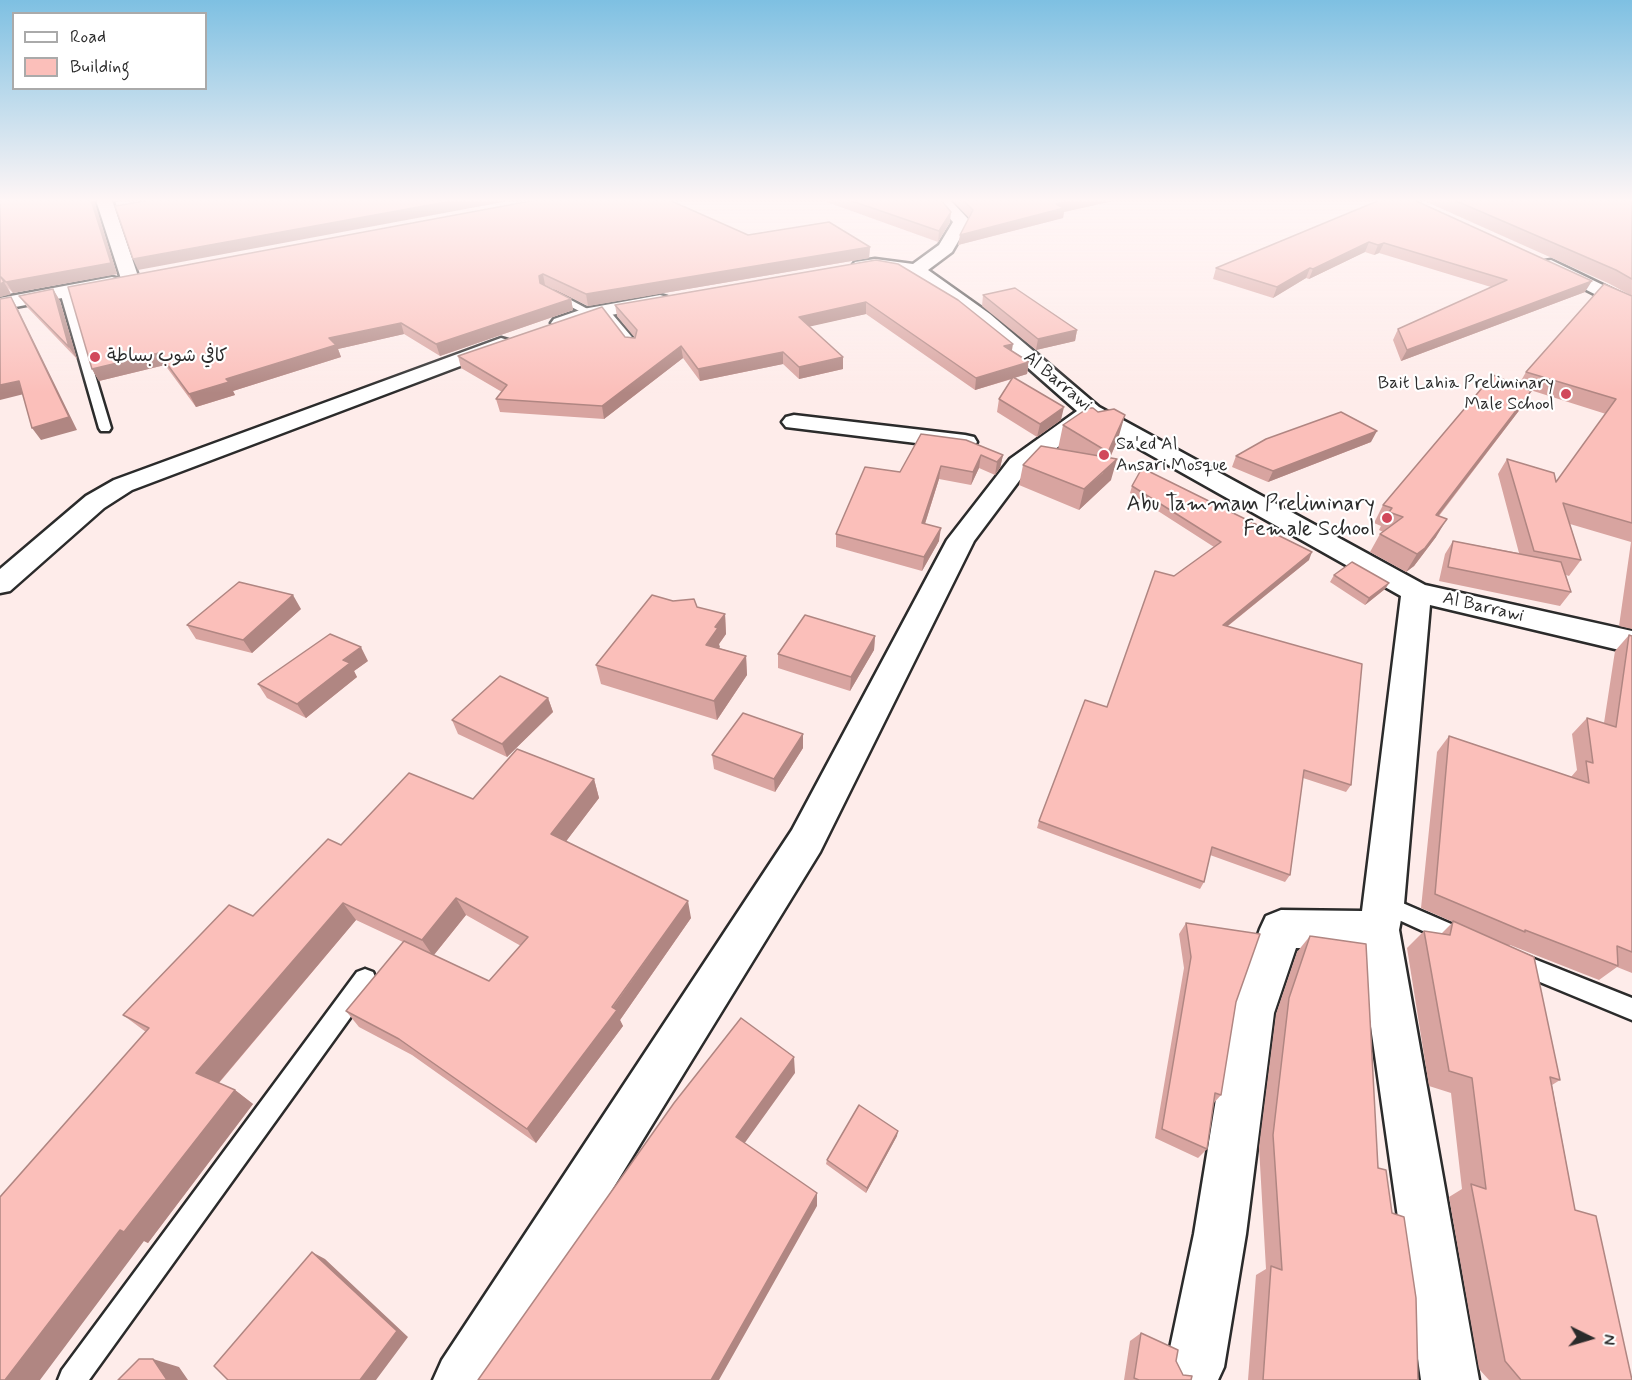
<!DOCTYPE html>
<meta charset="utf-8">
<style>
body{margin:0}
#map{position:relative;width:1632px;height:1380px;overflow:hidden;background:#feecea;font-family:Mynerve,sans-serif}
canvas{display:block}
.legend{position:absolute;left:12px;top:12px;width:195px;height:78px;box-sizing:border-box;background:#fff;border:2px solid #aaa;margin:0;padding:8px 10px;list-style:none;font-size:18px;color:#2b2b2b}
.legend li{display:flex;align-items:center;gap:12px;height:30px}
.legend b{width:30px;border:2px solid #aaa}
.north{position:absolute;left:1560px;top:1308px;width:60px;height:60px;-webkit-text-stroke:4px #fff;paint-order:stroke;rotate:95deg;font-size:16px;font-weight:700;line-height:24px;text-align:center;color:#2b2b2b}
.north::after{content:'';display:block;margin:auto;width:21px;height:27px;background:#2b2b2b;clip-path:polygon(50% 0,100% 100%,50% 72%,0 100%)}
</style>
<div id="map">
<canvas width="1632" height="1380"></canvas>
<ul class="legend">
<li><b style="height:8px;background:#fff"></b>Road</li>
<li><b style="height:16px;background:#fbbfba"></b>Building</li>
</ul>
<div class="north">N</div>
</div>
<script>
const g = document.querySelector('canvas').getContext('2d');
g.lineJoin = 'round';
function poly(rows) {
  const path = new Path2D();
  for (const r of rows) {
    path.moveTo(r[0], r[1]);
    for (let i = 2; i < r.length; i += 2) path.lineTo(r[i], r[i + 1]);
  }
  return path;
}
function stroke(path, color, width, dash) {
  g.strokeStyle = color;
  g.lineWidth = width;
  g.lineCap = dash ? 'butt' : 'round';
  g.setLineDash(dash || []);
  g.stroke(path);
}
function fill(path, color) {
  g.fillStyle = color;
  g.fill(path, 'evenodd');
}
function write(font, color, halo, rows, align = 'center') {
  g.font = font + ' Mynerve,"Playpen Sans Arabic",sans-serif';
  g.lineWidth = 4.5;
  g.setLineDash([]);
  g.textBaseline = 'middle';
  g.strokeStyle = halo;
  g.fillStyle = color;
  for (const [text, x, y, turn = 0] of rows) {
    g.save();
    g.translate(x, y);
    g.rotate((+turn || 0) * Math.PI / 180);
    g.textAlign = isNaN(turn) ? turn : align;
    if (halo) g.strokeText(text, 0, 0);
    g.fillText(text, 0, 0);
    g.restore();
  }
}
const lane = poly([
 [65,289,70,292,111,428,109,431,101,431,99,428,60,292,65,289],
 [550,292,556,292,595,313,587,315,550,296,550,292],
 [602,309,608,309,637,343,637,347,629,347,602,313,602,309],
 [1384,895,1472,933,1475,940,1472,947,1465,950,1458,947,1377,910,1374,904,1377,898,1384,895],
 [1519,953,1632,998,1632,1020,1511,970,1508,963,1511,956,1519,953],
 [365,969,373,972,376,979,373,986,89,1380,58,1380,62,1370,357,972,365,969]
]);
const street = poly([
 [96,200,112,200,139,279,137,283,123,283,121,279,96,200],
 [933,200,950,200,970,221,952,252,928,270,990,314,1099,407,1425,585,1632,631,1632,653,1430,605,1404,904,1399,930,1479,1380,1421,1380,1360,949,1296,948,1274,1013,1246,1234,1224,1367,1218,1380,1172,1380,1166,1367,1194,1234,1230,1013,1260,929,1266,916,1281,910,1362,911,1401,596,1092,422,1028,469,974,541,820,852,495,1380,433,1380,442,1360,792,830,947,540,1010,459,1077,411,976,322,911,275,875,269,861,271,855,270,852,266,855,262,875,259,913,264,939,245,953,222,933,200],
 [1551,260,1632,299,1632,313,1545,269,1542,265,1545,261,1551,260],
 [660,295,667,297,670,301,667,305,594,318,561,329,554,327,551,323,554,319,583,309,660,295],
 [501,338,508,340,511,344,508,348,132,490,104,508,10,591,0,593,0,569,86,496,114,480,501,338],
 [794,415,965,435,974,437,977,442,974,447,965,449,786,427,782,422,786,417,794,415]
]);
const secondary = poly([
 [112,277,119,279,121,283,119,287,0,310,0,298,112,277]
]);
stroke(lane, '#2b2b2b', 5);
stroke(street, '#2b2b2b', 5);
stroke(secondary, '#2b2b2b', 5);
fill(lane, '#fff');
fill(street, '#fff');
fill(secondary, '#fff');
fill(poly([
 [0,200,94,201,117,274,13,293,8,288,11,294,0,297],
 [536,200,673,200,671,201,748,235,870,247,869,258,588,306,545,285,544,285,571,299,573,310,440,356,404,334,338,349,341,357,233,391,235,395,196,407,165,365,99,381,92,369],
 [821,200,941,200,950,222,938,242],
 [952,200,1117,200,1064,212,1063,218,958,245,969,218],
 [1380,200,1585,292,1401,361,1393,340,1398,329,1491,287,1379,253,1374,255,1365,252,1309,279,1306,278,1273,298,1213,279,1216,268],
 [1422,200,1510,200,1512,201,1632,200,1632,629,1619,626,1631,542,1570,524,1581,560,1569,576,1566,575,1571,592,1560,606,1439,581,1445,554,1453,541,1519,553,1498,474,1507,459,1556,482,1606,414,1527,389,1521,408,1439,516,1436,537,1414,566,1406,572,1370,552,1380,534,1383,532,1379,530,1381,526,1374,523,1383,505,1518,386,1526,372,1632,296,1608,283],
 [876,260,1029,362,1027,374,1014,378,1061,420,1037,437,997,412,999,399,1012,379,975,390,866,314,809,326,843,369,799,379,783,364,700,381,683,358,604,419,500,412,496,399,502,392,461,368,458,356,625,337,635,338,617,316,615,305],
 [53,289,60,301,77,359,27,307,19,296],
 [983,295,1077,330,1075,341,1036,350,982,306],
 [1098,412,1118,439,1110,458,1111,480,1079,510,1019,485,1023,465,1058,449,1063,425],
 [921,434,1003,455,1000,468,995,475,979,468,971,485,939,479,925,524,939,541,922,571,836,547,836,534,900,472],
 [1371,442,1268,482,1232,467,1236,456],
 [1132,486,1309,560,1228,626,1351,785,1346,792,1303,778,1290,875,1285,882,1210,855,1204,882,1200,889,1037,828,1039,821,1107,707,1174,576,1214,547,1130,493],
 [1334,575,1389,583,1385,589,1365,605,1330,582],
 [697,607,725,614,726,634,719,644,719,648,746,656,747,675,717,720,601,684,596,665],
 [301,609,252,653,196,639,187,625],
 [1629,635,1632,636,1632,973,1617,967,1599,980,1510,945,1509,946,1560,1080,1552,1085,1575,1210,1632,1380,1489,1380,1479,1369,1449,1197,1462,1189,1451,1093,1429,1086,1407,948,1424,931,1441,934,1453,922,1421,908,1437,752,1449,736,1571,777,1577,770,1572,734,1587,718,1604,723,1615,651],
 [875,636,874,650,850,691,778,668,778,654],
 [368,661,354,671,357,677,306,718,267,698,258,684],
 [548,698,553,712,507,757,458,734,452,720],
 [803,748,775,792,714,769,712,755],
 [594,779,599,798,566,841,691,918,620,1020,623,1026,536,1143,412,1055,359,1027,346,1011,403,942,356,920,219,1083,235,1090,253,1104,148,1243,144,1241,146,1032,123,1015,253,916,341,845,473,799],
 [466,915,521,946,489,981,434,955],
 [1186,923,1236,1002,1221,1095,1213,1104,1207,1149,1198,1158,1155,1138,1184,968,1179,934],
 [1310,936,1392,1213,1418,1380,1248,1380,1256,1275,1266,1269,1259,1147,1276,1014,1297,952],
 [897,1136,866,1193,826,1164,827,1160],
 [1141,1333,1176,1361,1183,1375,1191,1380,1124,1380,1130,1341]
]), '#d8a4a0');
fill(poly([
 [91,200,94,200,117,274,13,293,6,282],
 [114,200,130,200,115,202],
 [457,200,514,200,138,270,133,259],
 [1074,200,1117,200,1064,212,1063,218,958,245,960,235,1056,204],
 [951,212,950,222,938,242,939,231],
 [1369,242,1365,252,1309,279,1313,269],
 [1384,243,1379,253,1374,255,1378,245],
 [870,247,869,258,588,306,586,294],
 [1310,268,1306,278,1273,298,1277,287],
 [543,274,545,285,541,287,540,283,539,276],
 [1,277,11,294,0,297,0,284],
 [1592,281,1585,292,1401,361,1407,350],
 [53,289,60,301,77,359,69,347],
 [11,297,18,309,77,430,41,440,32,428],
 [571,299,573,310,440,356,436,344],
 [866,302,866,314,799,329,799,317],
 [401,323,404,334,338,349,341,357,233,391,235,395,196,407,189,394,226,379,329,338],
 [1077,330,1075,341,1036,350,1038,339],
 [1013,344,1011,356,1004,346],
 [681,346,683,358,604,419,602,406],
 [783,352,783,364,700,381,698,369],
 [159,353,165,365,99,381,92,369],
 [843,357,843,369,799,379,799,367],
 [1029,362,1027,374,975,390,976,378],
 [19,381,28,393,0,400,0,385],
 [1531,391,1521,408,1425,533,1436,515],
 [1064,407,1061,420,1037,437,1040,424],
 [1125,415,1118,439,1104,471,1117,459,1111,480,1079,510,1084,489,1103,473,1108,452],
 [1377,431,1371,442,1268,482,1273,471],
 [981,455,979,468,971,485,973,472],
 [1003,455,1000,468,995,475,997,462],
 [941,466,939,479,921,536,922,523],
 [1447,519,1436,537,1414,566,1406,572,1417,554],
 [941,528,939,541,922,571,924,557],
 [1312,552,1309,560,1220,632,1223,625],
 [1389,583,1385,589,1365,605,1369,598],
 [293,595,301,609,252,653,243,640],
 [725,614,726,634,719,644,720,647,709,664,706,645,715,627],
 [875,636,874,650,850,691,851,677],
 [361,647,368,661,354,671,357,677,306,718,297,704,343,660],
 [746,656,747,675,717,720,714,701],
 [548,698,553,712,507,757,502,744],
 [803,734,803,748,775,792,774,779],
 [594,779,599,798,558,852,551,834],
 [456,898,466,915,433,956,422,940],
 [688,901,691,918,620,1020,623,1026,536,1143,527,1129],
 [343,903,356,920,215,1087,196,1073],
 [794,1057,795,1073,739,1151,736,1137],
 [235,1090,253,1104,148,1243,144,1241,40,1380,5,1380,120,1230],
 [898,1131,897,1136,866,1193,867,1188],
 [817,1193,817,1206,719,1380,711,1380],
 [312,1252,325,1259,408,1337,376,1380,360,1380],
 [153,1359,179,1367,188,1380,167,1380]
]), '#b08682');
const building = poly([
 [0,200,91,200,111,263,6,282,1,277,4,282,0,284,0,200],
 [151,200,457,200,133,259,115,206,151,200],
 [536,200,669,200,748,235,829,222,870,247,586,294,543,274,539,276,540,283,571,299,436,344,401,323,329,338,336,345,226,379,229,382,189,394,159,353,92,369,68,287,536,200],
 [849,200,941,200,951,212,939,231,849,200],
 [963,200,1074,200,1056,204,1064,208,960,235,973,210,963,200],
 [1380,200,1414,200,1592,281,1407,350,1398,329,1507,280,1384,243,1378,245,1369,242,1313,269,1310,268,1277,287,1216,268,1380,200],
 [1454,200,1508,200,1512,201,1514,200,1632,200,1632,279,1616,270,1454,200],
 [876,260,898,264,958,300,1013,344,1004,346,1029,362,976,378,866,302,799,317,843,357,799,367,783,352,698,369,681,346,602,406,496,399,507,385,458,356,602,307,625,337,635,338,637,330,615,305,876,260],
 [1604,284,1632,296,1632,523,1563,503,1581,560,1534,551,1507,459,1554,473,1556,482,1616,399,1526,372,1604,284],
 [1015,288,1077,330,1038,339,983,295,1015,288],
 [53,289,69,347,19,296,53,289],
 [11,297,69,417,32,428,19,381,0,385,0,299,11,297],
 [1493,375,1531,391,1436,515,1447,519,1425,548,1417,554,1380,534,1403,517,1389,512,1392,508,1383,505,1493,375],
 [1013,377,1064,407,1040,424,999,399,1013,377],
 [1088,408,1093,408,1098,412,1114,409,1125,415,1108,452,1063,425,1088,408],
 [1341,412,1377,431,1273,471,1236,456,1266,439,1341,412],
 [921,434,966,440,1003,455,997,462,981,455,973,472,941,466,922,523,941,528,924,557,836,534,865,467,900,472,921,434],
 [1041,446,1117,459,1084,489,1023,465,1041,446],
 [1142,468,1312,552,1223,625,1362,664,1351,785,1304,770,1290,875,1212,847,1204,882,1039,821,1085,700,1107,707,1155,571,1174,576,1221,542,1132,486,1142,468],
 [1453,541,1561,562,1571,592,1448,567,1453,541],
 [1352,562,1389,583,1369,598,1334,575,1352,562],
 [239,582,293,595,243,640,187,625,239,582],
 [652,595,673,601,694,599,697,607,725,614,715,627,718,628,706,645,746,656,714,701,596,665,652,595],
 [805,615,875,636,851,677,778,654,805,615],
 [330,634,361,647,343,660,350,663,297,704,258,684,330,634],
 [1629,635,1632,636,1632,952,1617,946,1618,966,1525,930,1525,932,1435,894,1449,736,1589,783,1586,761,1593,763,1587,718,1616,727,1629,635],
 [500,676,548,698,502,744,452,720,500,676],
 [743,713,803,734,774,779,712,755,743,713],
 [517,749,594,779,551,834,688,901,612,1007,617,1010,527,1129,399,1039,346,1011,404,941,489,981,528,937,456,898,422,940,343,903,196,1073,235,1090,124,1232,120,1230,5,1380,0,1380,0,1197,149,1028,123,1015,229,905,253,916,328,839,341,845,409,773,473,799,517,749],
 [1453,921,1534,957,1560,1080,1550,1077,1575,1210,1596,1216,1632,1380,1521,1380,1505,1361,1471,1184,1486,1189,1472,1078,1449,1071,1424,931,1450,935,1453,921],
 [1186,923,1260,934,1236,1002,1221,1095,1215,1093,1207,1149,1162,1129,1191,957,1186,923],
 [1310,936,1366,944,1378,1168,1386,1170,1392,1213,1404,1217,1416,1298,1418,1380,1263,1380,1271,1266,1282,1270,1273,1135,1289,998,1310,936],
 [741,1018,794,1057,736,1137,817,1193,711,1380,478,1380,674,1103,741,1018],
 [859,1105,898,1131,867,1188,827,1160,859,1105],
 [312,1252,397,1331,360,1380,228,1380,214,1366,312,1252],
 [1141,1333,1178,1350,1176,1361,1183,1375,1192,1376,1191,1380,1139,1380,1134,1378,1141,1333],
 [139,1359,153,1359,167,1380,118,1380,139,1359]
]);
fill(building, '#fbbfba');
stroke(building, '#b08682', 1.5);
const sky = g.createLinearGradient(0, 0, 0, 393);
sky.addColorStop(0, '#7ec0e2');
sky.addColorStop(0.51, '#fff6f6');
sky.addColorStop(1, '#fff6f600');
g.fillStyle = sky;
g.fillRect(0, 0, 1632, 393);
for (const [x, y, r, color] of [
 [95,357,6,"#d1495b"],
 [1566,394,6,"#d1495b"],
 [1104,455,6,"#d1495b"],
 [1387,518,6,"#d1495b"]
]) {
  const dot = new Path2D();
  dot.arc(x, y, r, 0, 2 * Math.PI);
  g.fillStyle = color;
  g.fill(dot);
  stroke(dot, '#fff', 2);
}
write('18px', '#2b2b2b', '#fff', [
 ["كافي شوب بساطة",107,357],
 ["Bait Lahia Preliminary",1554,384,"right"],
 ["Male School",1554,405,"right"],
 ["Sa'ed Al",1116,445],
 ["Ansari Mosque",1116,466]
], 'left');
write('18px', '#2b2b2b', '#fff', [
 ["Al Barrawi",1057,382,40],
 ["Al Barrawi",1483,608,13]
]);
write('22px', '#2b2b2b', '#fff', [
 ["Abu Tammam Preliminary",1375,505],
 ["Female School",1375,530]
], 'right');
</script>
